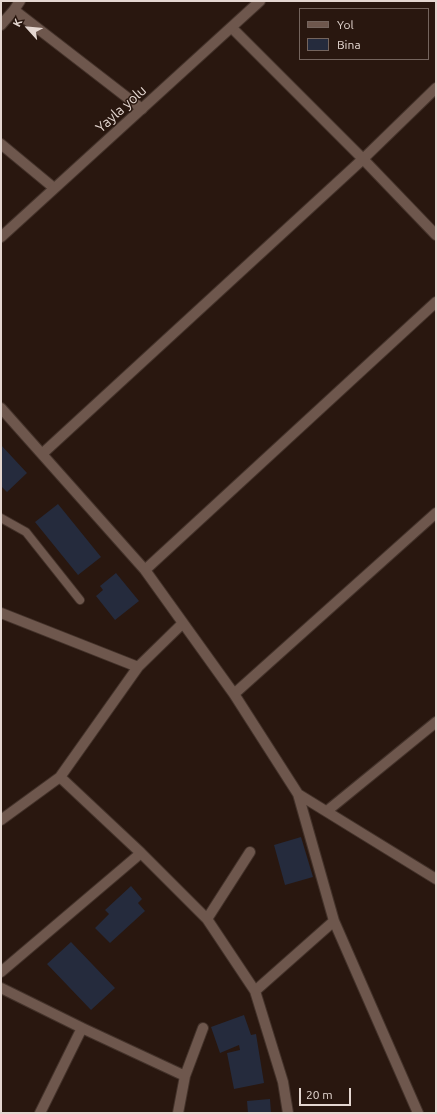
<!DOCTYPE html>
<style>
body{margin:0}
#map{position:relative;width:437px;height:1114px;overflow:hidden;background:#29170f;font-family:Ubuntu,sans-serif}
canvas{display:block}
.frame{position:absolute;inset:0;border:2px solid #e4d7d1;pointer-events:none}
.legend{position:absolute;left:299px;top:8px;width:130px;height:52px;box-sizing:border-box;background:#29170f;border:1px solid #74645d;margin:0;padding:5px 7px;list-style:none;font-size:12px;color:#e4d7d1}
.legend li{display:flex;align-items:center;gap:8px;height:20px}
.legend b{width:20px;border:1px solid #74645d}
.north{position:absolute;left:8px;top:8px;width:40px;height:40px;-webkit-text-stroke:3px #29170f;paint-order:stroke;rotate:297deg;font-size:11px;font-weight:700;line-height:16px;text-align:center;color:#e4d7d1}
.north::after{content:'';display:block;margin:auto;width:14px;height:18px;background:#e4d7d1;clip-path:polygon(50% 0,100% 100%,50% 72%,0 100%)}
.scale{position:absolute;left:299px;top:1088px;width:52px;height:18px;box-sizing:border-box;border:2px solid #e4d7d1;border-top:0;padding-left:5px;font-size:12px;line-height:14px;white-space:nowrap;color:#e4d7d1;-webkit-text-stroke:3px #29170f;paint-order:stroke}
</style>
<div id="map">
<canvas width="437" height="1114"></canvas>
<div class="frame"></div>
<ul class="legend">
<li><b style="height:5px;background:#6e574d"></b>Yol</li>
<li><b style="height:11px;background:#252b3d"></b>Bina</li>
</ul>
<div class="north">K</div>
<div class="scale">20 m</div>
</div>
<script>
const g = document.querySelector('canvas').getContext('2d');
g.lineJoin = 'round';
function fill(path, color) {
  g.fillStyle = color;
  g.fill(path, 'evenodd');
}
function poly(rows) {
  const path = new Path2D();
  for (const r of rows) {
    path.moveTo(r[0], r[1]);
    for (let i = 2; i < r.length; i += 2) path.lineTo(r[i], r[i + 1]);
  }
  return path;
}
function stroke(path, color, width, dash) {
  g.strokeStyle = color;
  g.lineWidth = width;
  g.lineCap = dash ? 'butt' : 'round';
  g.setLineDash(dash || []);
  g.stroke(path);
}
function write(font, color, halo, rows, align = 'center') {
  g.font = font + ' Ubuntu,sans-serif';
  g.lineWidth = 3;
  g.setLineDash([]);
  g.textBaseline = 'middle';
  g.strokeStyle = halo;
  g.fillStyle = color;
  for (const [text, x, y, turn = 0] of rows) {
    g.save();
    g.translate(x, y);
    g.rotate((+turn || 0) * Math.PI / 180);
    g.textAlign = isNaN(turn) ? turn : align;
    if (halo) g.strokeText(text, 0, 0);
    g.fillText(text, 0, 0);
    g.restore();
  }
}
fill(poly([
 [1,445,27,473,7,492,1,486],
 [58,504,101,557,78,575,35,522],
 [116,573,139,601,115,620,96,596,103,590,100,586],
 [301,837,313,877,285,885,274,845],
 [131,886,142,899,138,903,145,911,110,943,95,928,109,914,105,910],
 [71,942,115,988,91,1010,47,964],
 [244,1015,251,1035,256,1034,264,1083,234,1089,227,1053,240,1050,239,1045,220,1053,211,1027],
 [270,1099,271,1113,248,1113,247,1101]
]), '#252b3d');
const service = poly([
 [1,518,26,532,80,600]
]);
const minor = poly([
 [14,10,142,109],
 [1,25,14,10,20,1],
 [232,28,363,159,436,235],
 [1,144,54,188],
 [1,408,145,570,234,694,298,794,334,921,418,1113],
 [42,454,363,159,436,88],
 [145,570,436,302],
 [1,613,138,667],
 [234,694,436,513],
 [60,777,141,853,207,919,255,991,283,1082,288,1113],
 [298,794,436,879],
 [327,811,436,722],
 [1,820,60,777,138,667,183,623],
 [207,919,250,852],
 [1,972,141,853],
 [1,988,82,1028,185,1076],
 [255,991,334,921],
 [40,1113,82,1028],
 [178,1113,185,1076,203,1028]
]);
const tertiary = poly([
 [1,237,260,1]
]);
stroke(service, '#43322a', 10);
stroke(minor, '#43322a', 12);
stroke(tertiary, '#43322a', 12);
stroke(service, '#6e574d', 8);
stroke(minor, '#6e574d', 10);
stroke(tertiary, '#6e574d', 10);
write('14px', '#e4d7d1', '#29170f', [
 ["Yayla yolu",121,109,-42]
]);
</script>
